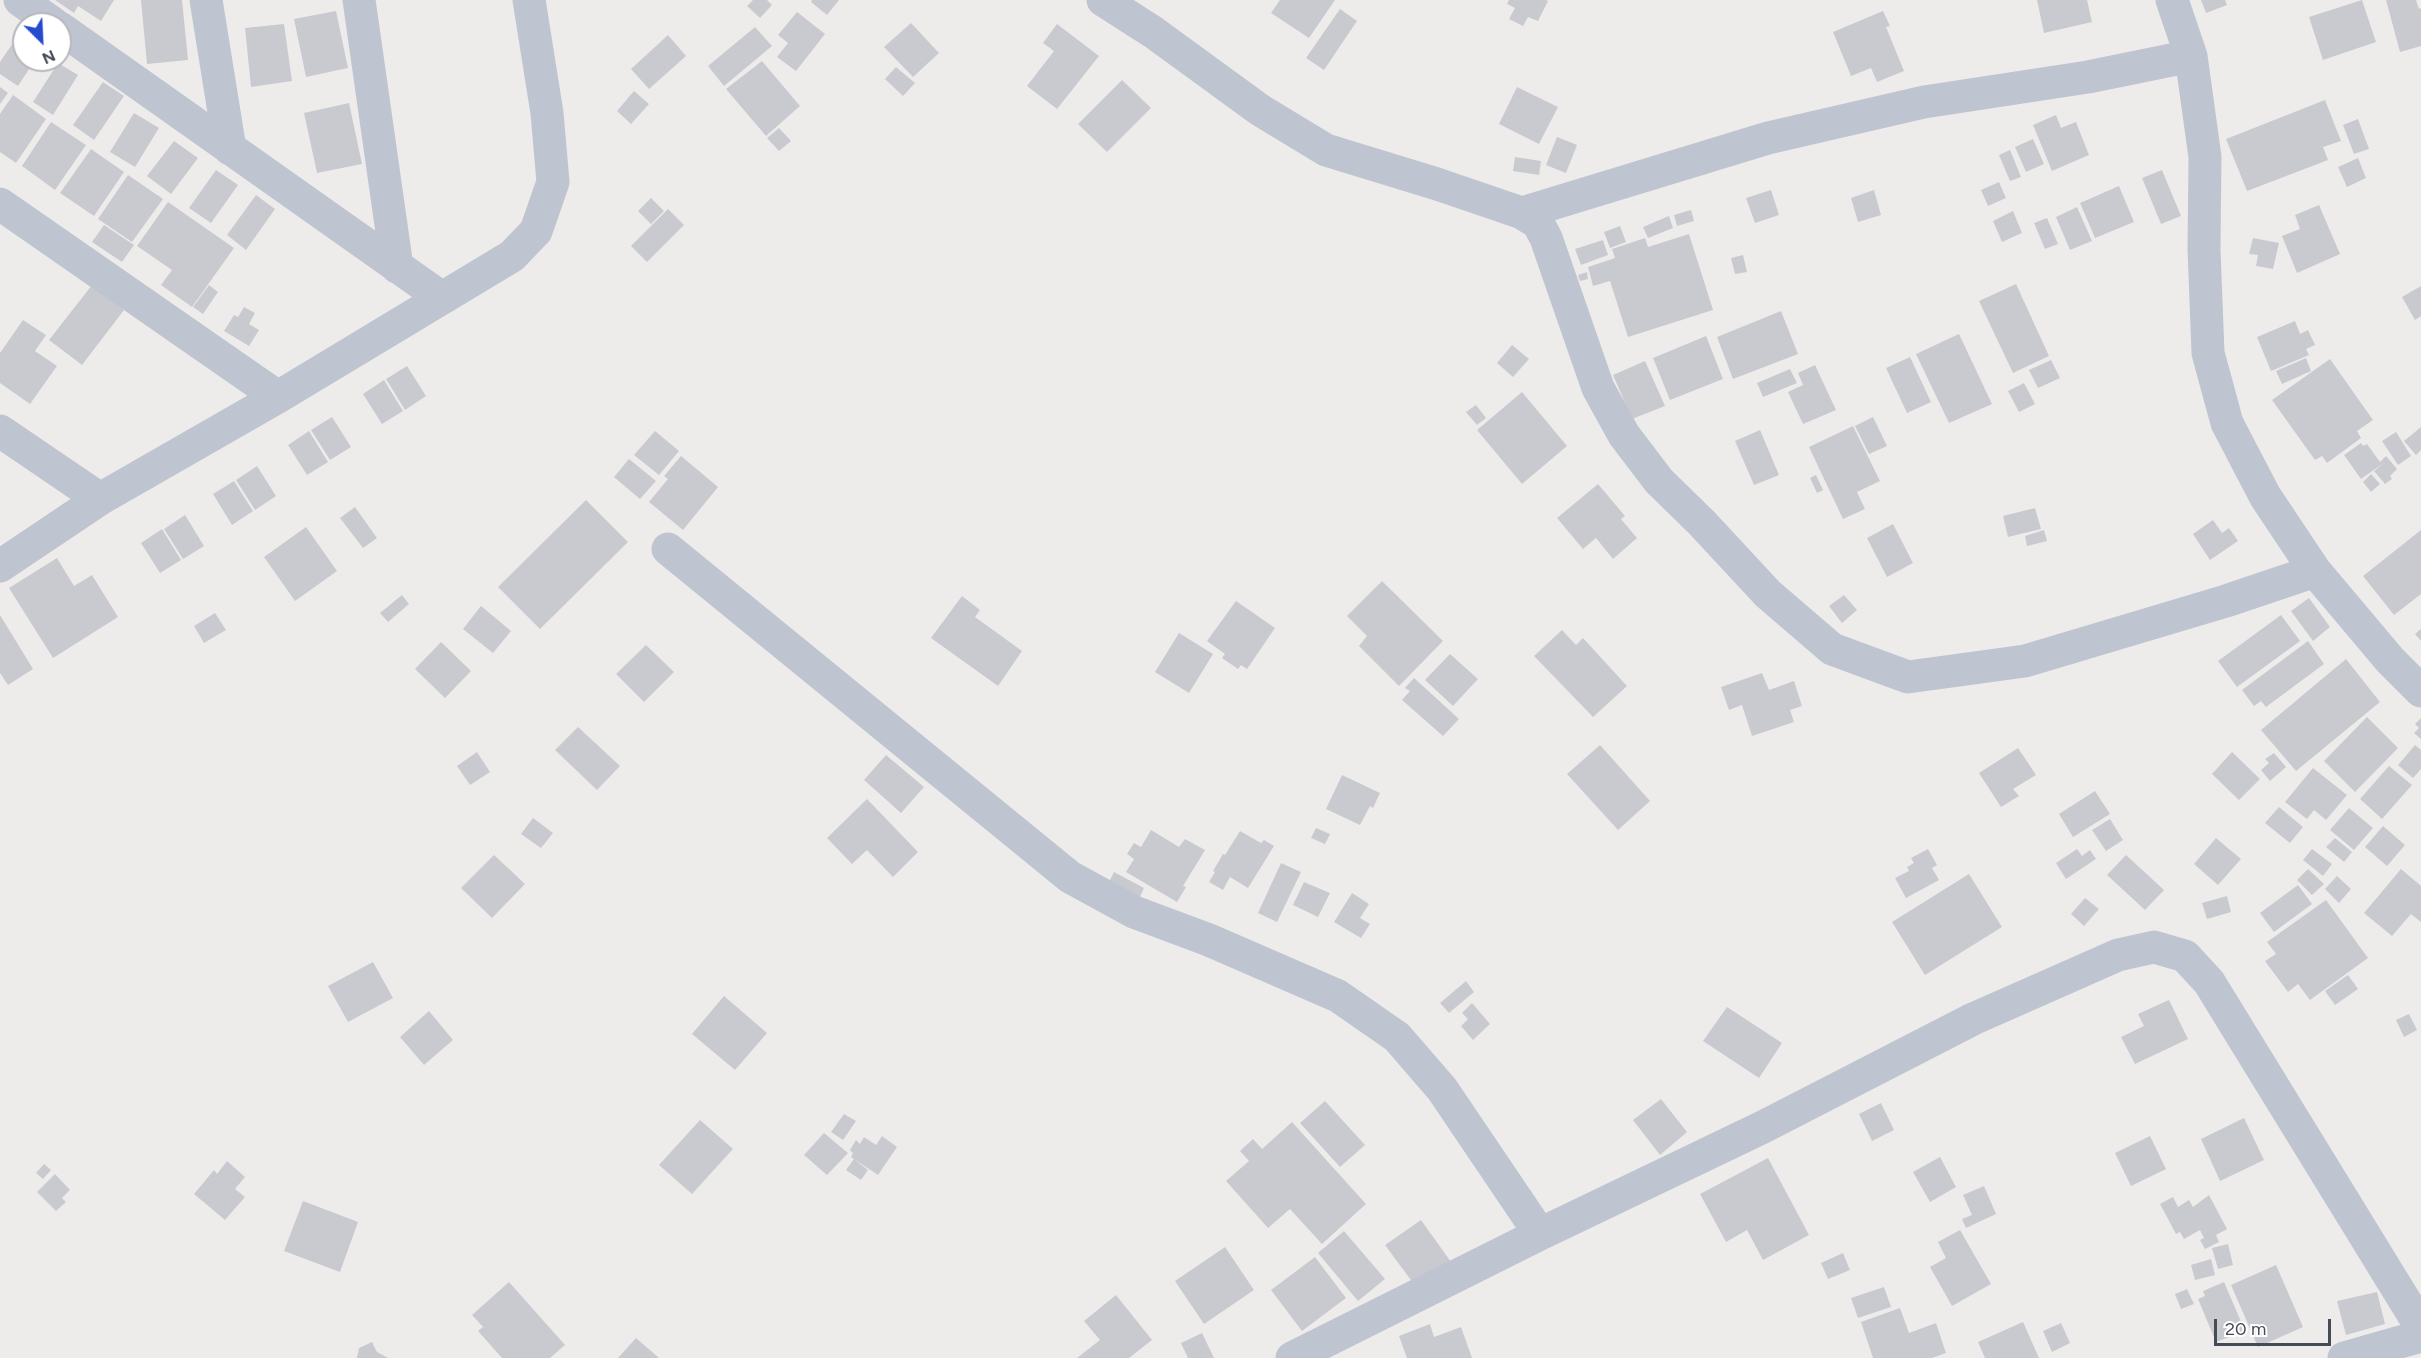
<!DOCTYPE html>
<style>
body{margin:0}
#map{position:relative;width:2421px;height:1358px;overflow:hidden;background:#eeeceb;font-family:Figtree,sans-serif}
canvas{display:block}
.north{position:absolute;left:12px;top:12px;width:60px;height:60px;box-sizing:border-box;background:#fff;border:2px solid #b5b7bc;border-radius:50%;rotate:156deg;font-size:16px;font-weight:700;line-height:24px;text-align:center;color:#454b57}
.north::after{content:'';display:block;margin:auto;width:21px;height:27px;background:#244bcf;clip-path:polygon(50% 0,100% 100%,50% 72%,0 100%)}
.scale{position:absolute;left:2214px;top:1319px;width:117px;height:27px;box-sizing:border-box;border:3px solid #454b57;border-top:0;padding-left:8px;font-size:18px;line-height:21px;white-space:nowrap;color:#454b57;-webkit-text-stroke:4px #fff;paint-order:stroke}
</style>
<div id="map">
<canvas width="2421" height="1358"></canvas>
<div class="north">N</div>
<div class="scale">20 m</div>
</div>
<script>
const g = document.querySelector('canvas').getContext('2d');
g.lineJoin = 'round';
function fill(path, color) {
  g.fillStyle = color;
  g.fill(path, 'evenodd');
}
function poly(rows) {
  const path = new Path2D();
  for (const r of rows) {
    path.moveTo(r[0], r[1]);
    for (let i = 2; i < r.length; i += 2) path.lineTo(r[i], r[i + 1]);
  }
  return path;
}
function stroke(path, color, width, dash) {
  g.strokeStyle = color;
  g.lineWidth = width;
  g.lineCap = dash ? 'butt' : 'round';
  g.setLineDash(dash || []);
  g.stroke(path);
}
fill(poly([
 [55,0,114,0,101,21,78,6,74,13],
 [141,0,182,0,188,60,147,64],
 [753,0,767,0,772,5,760,18,747,6],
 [812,0,839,0,827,15,811,2],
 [1280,0,1335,0,1309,38,1271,13],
 [1509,0,1546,0,1548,1,1538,21,1528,17,1523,26,1509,19,1515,8,1507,4],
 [2037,0,2087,0,2092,22,2044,33],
 [2201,0,2225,0,2227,5,2206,13],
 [2362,0,2376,42,2323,60,2309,17],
 [2386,0,2416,0,2419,9,2421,8,2421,46,2400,52],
 [1340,9,1357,21,1324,70,1306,58],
 [336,11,348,68,306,77,294,19],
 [1883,11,1890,26,1886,27,1904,71,1877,82,1871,68,1851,76,1833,32],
 [797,12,825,34,796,71,777,57,788,43,778,35],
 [911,23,939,53,913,77,884,47],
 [284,24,292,81,251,87,245,28],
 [1057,24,1099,56,1057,109,1027,86,1054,51,1043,43],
 [755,27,772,46,724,86,708,66],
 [668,35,686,56,649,89,631,69],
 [17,37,24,41,24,60,35,60,18,86,0,74,0,62],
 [762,61,800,106,766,136,726,89],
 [58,63,78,75,53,115,33,102],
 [896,67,915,83,903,96,885,79],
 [1122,80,1151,108,1107,152,1078,124],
 [103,82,124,96,94,140,73,125],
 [0,87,8,93,0,104],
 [1517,87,1558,107,1539,144,1499,124],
 [634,91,649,104,631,124,617,111],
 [13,95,46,119,16,163,0,152,0,114],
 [2325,100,2341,141,2323,147,2328,160,2247,191,2226,139],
 [349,103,362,164,317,173,304,113],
 [134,113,159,128,135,167,110,152],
 [2056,115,2061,128,2076,122,2089,155,2052,171,2033,125],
 [2358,119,2369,149,2354,154,2343,125],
 [51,122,86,145,55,190,22,166],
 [779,128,791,141,779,151,767,138],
 [1557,137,1577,145,1566,173,1546,165],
 [2033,139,2044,164,2026,172,2015,147],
 [174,141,198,158,171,194,147,176],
 [91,149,124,172,94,216,60,193],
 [2010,150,2021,177,2010,181,1999,155],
 [1515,157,1541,161,1539,175,1513,171],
 [2358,158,2366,178,2347,187,2338,167],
 [216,170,238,185,211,223,189,208],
 [2162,170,2181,216,2161,224,2142,178],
 [128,175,163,199,132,242,98,219],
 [1999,182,2006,198,1988,206,1981,190],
 [2119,186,2134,222,2095,238,2080,203],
 [1771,190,1779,215,1755,223,1746,198],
 [1874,190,1881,215,1858,222,1851,198],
 [256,195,275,209,246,250,227,235],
 [651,198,664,211,651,224,638,211],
 [168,202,234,248,192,307,161,285,172,270,137,246],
 [2319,205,2340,254,2297,273,2282,236,2300,229,2295,215],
 [2077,207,2092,241,2070,250,2056,217],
 [668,209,684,225,647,262,631,246],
 [1691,210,1694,221,1677,226,1674,215],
 [2013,211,2022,233,2002,242,1993,221],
 [1669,216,1673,228,1648,238,1643,227],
 [2047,218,2058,244,2045,249,2034,223],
 [104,225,134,245,122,262,92,242],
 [1620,226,1626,242,1610,248,1604,232],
 [1689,234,1713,310,1628,337,1610,281,1593,286,1588,267,1615,258,1612,249,1645,238,1648,247],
 [2253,238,2279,243,2273,269,2256,266,2258,255,2249,254],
 [1603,240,1608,255,1581,265,1575,249],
 [1743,255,1747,272,1735,274,1731,258],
 [1587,272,1588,279,1580,281,1578,275],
 [2016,284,2049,356,2013,373,1979,301],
 [92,285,124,310,82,365,49,340],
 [209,285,218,292,203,314,193,307],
 [2421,286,2421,316,2415,320,2402,297],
 [244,307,255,313,249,324,259,330,249,346,224,331,234,315,238,317],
 [1781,311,1798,354,1733,379,1717,337],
 [23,320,46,335,35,351,57,366,30,404,0,383,0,353],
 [2295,321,2300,334,2308,330,2315,345,2306,349,2309,355,2271,371,2257,337],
 [1959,334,1992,404,1949,423,1916,354],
 [1706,336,1723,379,1670,400,1653,358],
 [1512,345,1529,359,1513,377,1497,363],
 [1910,357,1931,402,1907,413,1886,368],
 [2306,358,2311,371,2282,384,2276,371],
 [2330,359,2373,420,2357,431,2361,438,2327,463,2322,456,2315,460,2272,400],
 [2051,360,2060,378,2038,388,2029,370],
 [1645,361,1665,406,1632,419,1613,375],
 [1815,365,1836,410,1803,424,1788,392,1803,385,1798,373],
 [407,366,426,396,405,410,386,379],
 [1790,369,1797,383,1763,397,1757,383],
 [384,380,403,411,382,424,363,394],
 [2024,383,2035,404,2019,412,2008,391],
 [1522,392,1567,446,1522,484,1477,430],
 [1476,405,1486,418,1477,425,1466,412],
 [332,417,351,447,330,460,311,430],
 [1873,417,1887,446,1869,454,1855,426],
 [1853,426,1880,481,1857,492,1865,509,1843,519,1809,447],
 [2421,427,2421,450,2416,455,2404,441],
 [1760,430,1779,475,1754,485,1735,441],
 [309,431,328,462,307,475,288,445],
 [655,431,679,451,659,475,634,455],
 [2396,432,2411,456,2398,465,2382,441],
 [2361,443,2363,446,2367,444,2380,462,2386,456,2397,469,2390,476,2392,479,2385,484,2374,471,2385,462,2361,479,2344,455],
 [681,456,718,487,683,530,649,502,668,479,664,476],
 [629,459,656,481,640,499,614,477],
 [257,466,276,496,255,510,236,480],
 [2371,474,2380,484,2371,492,2363,482],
 [1816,475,1823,490,1817,493,1810,478],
 [234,481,253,511,232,525,213,494],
 [1598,484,1625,516,1621,519,1637,538,1613,559,1596,538,1583,549,1557,518],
 [586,500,628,542,540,629,498,587],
 [355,507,377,538,363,548,340,518],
 [2035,508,2041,529,2008,537,2003,516],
 [185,515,204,546,183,559,164,529],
 [2213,520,2222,533,2229,528,2238,541,2210,560,2193,534],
 [1893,524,1913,563,1887,577,1867,538],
 [306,527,337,571,295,601,264,557],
 [162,529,181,560,160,573,141,543],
 [2044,530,2047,541,2027,546,2025,536],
 [2421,530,2421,594,2394,615,2363,576],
 [57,558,74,586,92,575,118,617,53,658,9,588],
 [1382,581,1443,641,1399,686,1359,646,1367,636,1347,616],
 [402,595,409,604,388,622,380,613],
 [1844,595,1857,610,1842,623,1829,606],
 [962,596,980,610,975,617,1022,651,998,686,931,638],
 [2309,598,2330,627,2313,641,2291,611],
 [1236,601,1275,628,1247,669,1241,665,1238,669,1222,658,1225,654,1207,641],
 [481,606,511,631,493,653,463,629],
 [215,613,226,630,204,643,194,626],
 [0,615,33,669,8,685,0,673],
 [2281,615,2300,641,2237,687,2218,661],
 [2421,629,2421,641,2415,634],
 [1562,630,1576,645,1583,638,1627,686,1593,717,1534,656],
 [1179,633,1213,654,1189,693,1155,672],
 [2308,641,2324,664,2266,707,2261,701,2254,706,2242,690],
 [441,642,471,671,445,698,415,669],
 [646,645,674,672,644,702,616,674],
 [1450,654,1478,679,1453,706,1425,680],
 [2346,659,2380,702,2296,771,2261,730],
 [1762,673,1769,690,1794,681,1802,706,1790,710,1794,722,1752,736,1742,705,1729,710,1721,687],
 [1414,678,1459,719,1443,736,1402,700,1410,691,1405,688],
 [2367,717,2398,748,2355,792,2324,761],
 [2421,718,2421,739,2414,733,2419,728,2415,724],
 [578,727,620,766,597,790,555,750],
 [1600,745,1650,801,1618,830,1567,774],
 [2415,745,2421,750,2421,769,2413,778,2398,765],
 [2018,748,2036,775,2013,789,2019,796,2001,807,1979,773],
 [477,752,490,772,470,785,457,766],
 [2232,752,2260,779,2239,800,2212,774],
 [2274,753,2286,767,2270,781,2261,770,2269,763,2265,759],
 [886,755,924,787,901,813,864,780],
 [2389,766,2412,785,2382,819,2360,799],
 [2313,768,2347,795,2326,820,2314,810,2307,819,2285,802],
 [1342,775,1380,793,1373,808,1370,806,1360,825,1326,809],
 [2095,791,2110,814,2073,837,2059,814],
 [867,799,918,852,893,877,867,850,852,864,827,838],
 [2279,807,2303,827,2290,843,2265,823],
 [2349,808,2373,828,2354,850,2330,830],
 [533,818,553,833,541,848,521,834],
 [2110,819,2123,840,2106,851,2092,830],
 [2383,826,2405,845,2387,866,2365,847],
 [1316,828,1330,834,1325,844,1311,838],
 [1151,830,1179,847,1185,839,1205,850,1183,886,1186,887,1177,902,1126,872,1134,859,1127,854,1134,843,1141,847],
 [1240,831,1261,843,1264,840,1274,846,1248,888,1230,877,1223,890,1209,882,1215,872,1213,871,1223,854,1225,855],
 [2216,838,2241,859,2218,885,2194,864],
 [2335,838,2352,852,2344,862,2326,847],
 [1928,849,1937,865,1932,868,1939,880,1906,898,1895,878,1909,871,1907,867,1914,863,1911,858],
 [2077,849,2082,856,2090,850,2096,859,2066,879,2056,863],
 [2312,849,2332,864,2323,876,2303,860],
 [494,855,525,884,492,918,461,888],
 [2126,855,2164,890,2145,910,2107,875],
 [1281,863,1301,872,1277,922,1258,913],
 [2308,869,2324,884,2312,895,2297,880],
 [2401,869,2421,886,2421,922,2411,914,2392,936,2364,913],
 [1114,872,1144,888,1139,899,1109,882],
 [1969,874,2002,927,1925,975,1892,922],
 [2337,876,2351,889,2339,903,2325,889],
 [1304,882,1330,893,1318,917,1293,905],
 [2298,885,2312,904,2274,932,2260,913],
 [1352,893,1369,904,1360,918,1370,924,1361,938,1334,922],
 [2227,896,2231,912,2207,919,2202,903],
 [2085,898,2099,909,2084,926,2071,914],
 [2326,900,2368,958,2310,1000,2298,984,2288,992,2265,961,2276,954,2267,942],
 [373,962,393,998,348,1022,328,986],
 [2348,975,2358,989,2335,1005,2325,991],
 [1466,981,1474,992,1449,1013,1440,1003],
 [724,996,767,1033,735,1070,692,1034],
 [2169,1000,2188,1039,2135,1064,2121,1037,2144,1026,2138,1014],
 [1472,1003,1490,1024,1473,1040,1461,1026,1468,1019,1462,1013],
 [1727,1007,1782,1043,1759,1078,1703,1041],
 [429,1011,453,1040,424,1065,400,1037],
 [2409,1014,2417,1030,2404,1037,2396,1020],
 [1661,1099,1687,1132,1660,1155,1633,1120],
 [1325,1101,1365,1145,1340,1167,1300,1123],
 [1881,1103,1894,1130,1872,1141,1859,1114],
 [844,1114,856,1121,843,1140,831,1132],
 [2244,1118,2264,1160,2220,1181,2201,1139],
 [700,1120,733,1149,692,1194,659,1165],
 [1292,1122,1366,1204,1322,1244,1290,1209,1268,1228,1226,1181,1249,1161,1240,1151,1253,1139,1262,1149],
 [824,1133,848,1153,827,1175,804,1155],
 [882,1136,897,1147,878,1175,851,1157,853,1153,850,1150,856,1140,860,1144,864,1137,876,1145],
 [2150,1136,2166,1169,2131,1186,2115,1153],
 [1940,1157,1956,1187,1930,1202,1913,1172],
 [1768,1158,1809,1235,1763,1260,1747,1230,1726,1242,1700,1194],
 [854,1159,868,1170,861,1180,846,1170],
 [227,1161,245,1177,235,1189,245,1197,225,1220,194,1194,214,1170,217,1174],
 [44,1164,51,1170,43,1179,36,1173],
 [55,1174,70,1190,62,1198,66,1202,56,1211,37,1192],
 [1984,1186,1996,1214,1966,1228,1962,1219,1972,1215,1963,1195],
 [2209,1195,2227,1229,2216,1235,2219,1242,2205,1249,2200,1240,2204,1238,2200,1230,2184,1239,2180,1232,2176,1234,2160,1204,2173,1197,2178,1207,2189,1200,2193,1207],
 [303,1201,358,1222,340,1272,284,1251],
 [1421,1220,1451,1262,1416,1287,1385,1245],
 [1960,1230,1991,1284,1952,1306,1930,1267,1946,1258,1938,1242],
 [1344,1231,1385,1279,1358,1301,1318,1253],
 [2228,1244,2233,1265,2218,1269,2212,1248],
 [1225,1247,1254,1290,1204,1324,1175,1281],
 [1843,1253,1850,1270,1828,1279,1821,1263],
 [1315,1257,1346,1298,1302,1331,1271,1290],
 [2211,1259,2215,1275,2195,1280,2191,1265],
 [2276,1265,2303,1327,2258,1347,2231,1285],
 [509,1282,565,1345,550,1358,502,1358,478,1331,483,1327,472,1315],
 [2224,1282,2245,1331,2216,1342,2198,1299,2205,1296,2203,1291],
 [1884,1287,1891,1307,1858,1318,1851,1298],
 [2187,1289,2194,1304,2181,1309,2175,1294],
 [2377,1292,2385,1324,2346,1335,2337,1301],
 [1116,1295,1152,1340,1129,1358,1077,1358,1100,1340,1084,1321],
 [1900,1308,1909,1333,1936,1323,1946,1353,1932,1358,1873,1358,1861,1322],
 [2023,1322,2039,1358,1985,1358,1978,1342],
 [2061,1323,2070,1343,2052,1352,2043,1331],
 [1430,1324,1434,1337,1461,1327,1472,1358,1407,1358,1399,1336],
 [1202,1333,1214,1358,1188,1358,1181,1343],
 [636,1338,659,1358,618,1358],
 [372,1342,377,1352,388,1358,357,1358,359,1348]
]), '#c9c9d0');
stroke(poly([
 [20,0,54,24],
 [206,0,230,149],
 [359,0,397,267],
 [1103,0,1153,32,1260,110,1326,150,1437,184,1522,213,1538,223,1546,238,1598,388,1624,435,1659,481,1702,523,1768,594,1832,649,1908,677,2025,661,2226,601,2315,571],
 [2172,0,2191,56,2205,157,2204,249,2208,353,2227,423,2265,496,2315,571,2390,660,2421,691],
 [60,28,442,298],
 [0,204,278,397],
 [1522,213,1768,138,1924,102,2088,77,2191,56],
 [0,431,100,499,278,397,512,256,536,231,553,182,547,113,529,0],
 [668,549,1070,877,1134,912,1209,940,1338,996,1397,1037,1442,1089,1540,1234],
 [0,566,100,499],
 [1292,1358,1540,1234,1763,1127,1973,1019,2118,955,2154,947,2185,956,2209,982,2421,1327],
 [2344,1358,2421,1336]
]), '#bfc5d0', 33);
</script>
